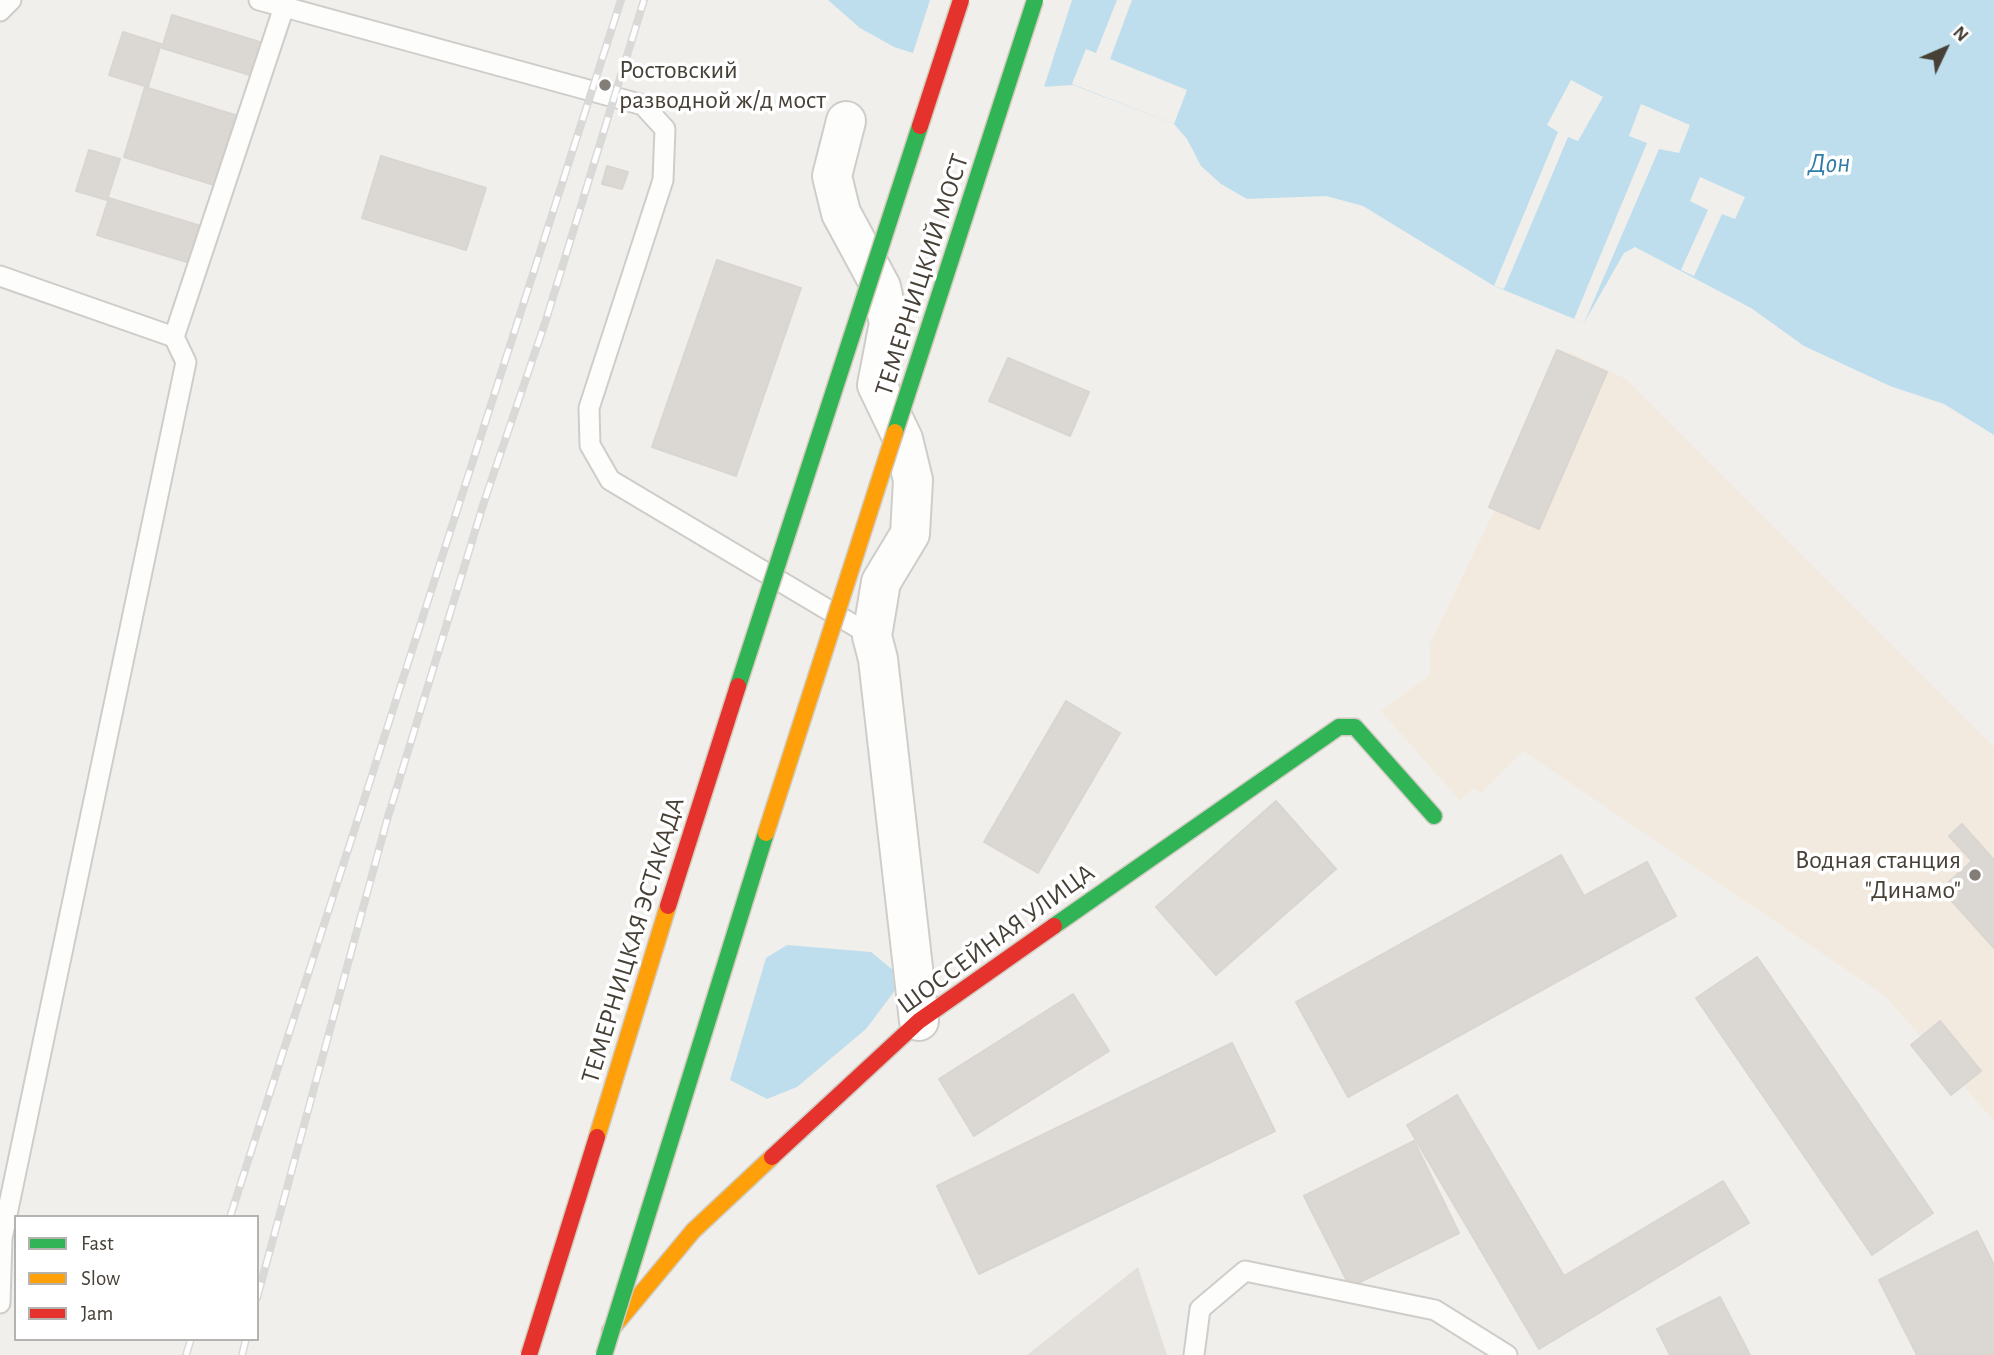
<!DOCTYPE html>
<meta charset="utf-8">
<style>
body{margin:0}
#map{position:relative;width:1994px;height:1355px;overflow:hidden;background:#f1efec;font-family:"Alegreya Sans",sans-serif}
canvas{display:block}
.legend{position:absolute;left:14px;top:1215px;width:245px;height:126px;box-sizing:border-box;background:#fff;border:2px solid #b5b3af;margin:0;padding:9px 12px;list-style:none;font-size:21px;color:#474037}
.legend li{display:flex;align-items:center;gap:14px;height:35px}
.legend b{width:35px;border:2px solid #b5b3af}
.north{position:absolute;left:1910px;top:14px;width:70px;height:70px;-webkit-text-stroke:5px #fff;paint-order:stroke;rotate:46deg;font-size:19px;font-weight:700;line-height:28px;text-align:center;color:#474037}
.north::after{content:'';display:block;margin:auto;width:24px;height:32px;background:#474037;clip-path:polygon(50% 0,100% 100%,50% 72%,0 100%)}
</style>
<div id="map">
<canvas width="1994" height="1355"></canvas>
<ul class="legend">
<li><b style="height:9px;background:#30b455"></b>Fast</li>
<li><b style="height:9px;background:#ff9f0a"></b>Slow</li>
<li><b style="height:9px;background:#e5322d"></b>Jam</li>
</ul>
<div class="north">N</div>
</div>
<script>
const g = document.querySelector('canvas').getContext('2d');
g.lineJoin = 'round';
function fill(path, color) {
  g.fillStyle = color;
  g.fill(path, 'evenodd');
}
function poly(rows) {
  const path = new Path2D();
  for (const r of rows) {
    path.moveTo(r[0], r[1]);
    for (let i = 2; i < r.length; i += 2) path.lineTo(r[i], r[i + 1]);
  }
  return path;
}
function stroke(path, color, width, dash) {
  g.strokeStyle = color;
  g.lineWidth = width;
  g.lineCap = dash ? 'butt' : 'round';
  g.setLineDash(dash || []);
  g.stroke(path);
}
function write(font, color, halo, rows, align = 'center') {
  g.font = font + ' "Alegreya Sans",sans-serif';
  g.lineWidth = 7;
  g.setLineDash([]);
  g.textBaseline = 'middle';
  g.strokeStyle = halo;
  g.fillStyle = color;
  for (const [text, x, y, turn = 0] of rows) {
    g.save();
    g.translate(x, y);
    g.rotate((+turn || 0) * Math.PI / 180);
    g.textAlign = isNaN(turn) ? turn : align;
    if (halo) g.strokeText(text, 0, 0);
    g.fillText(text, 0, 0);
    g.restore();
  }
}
fill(poly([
 [1570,352,1626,379,1994,747,1994,1121,1885,996,1523,751,1481,793,1473,788,1460,801,1381,711,1430,675,1430,644]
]), '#f3eadf');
fill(poly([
 [1138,1267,1167,1355,1027,1355]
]), '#e3dfdb');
fill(poly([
 [828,0,1994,0,1994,435,1944,404,1890,386,1804,346,1751,308,1635,247,1624,253,1584,323,1494,286,1363,206,1326,196,1247,199,1221,184,1201,166,1187,139,1174,124,1073,85,1024,88,894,47,860,28],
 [787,945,871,952,893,970,896,989,866,1029,797,1087,767,1099,730,1080,766,958]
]), '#bedeed');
fill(poly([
 [930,0,1072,0,1043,90,1023,91,912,56],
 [1117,0,1132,0,1110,59,1187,90,1174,124,1072,84,1086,49,1096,53],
 [1571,80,1603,97,1578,141,1568,137,1504,289,1494,286,1558,132,1547,125],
 [1641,104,1690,125,1679,153,1659,149,1584,323,1574,319,1647,143,1629,136],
 [1700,177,1745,197,1735,219,1722,214,1694,276,1681,270,1708,210,1690,201]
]), '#f1efec');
const building = poly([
 [172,15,263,43,253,76,162,48,172,15],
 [123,32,161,44,148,87,109,75,123,32],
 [145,87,235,115,214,185,124,157,145,87],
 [89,150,120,159,107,200,76,191,89,150],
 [381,156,486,188,466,250,362,218,381,156],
 [607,166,628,172,622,189,602,184,607,166],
 [109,198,201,226,190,263,97,235,109,198],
 [717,260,801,288,736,476,652,447,717,260],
 [1557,350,1607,372,1539,529,1489,507,1557,350],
 [1008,358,1089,392,1070,436,989,401,1008,358],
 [1066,701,1120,733,1038,873,984,842,1066,701],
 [1276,801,1336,869,1216,975,1156,907,1276,801],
 [1962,824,1994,860,1994,948,1941,889,1972,861,1949,836,1962,824],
 [1561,855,1584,896,1647,862,1676,916,1348,1097,1296,1002,1561,855],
 [1757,957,1933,1213,1872,1255,1696,998,1757,957],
 [1073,994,1109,1051,974,1136,939,1079,1073,994],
 [1940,1021,1981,1071,1951,1095,1911,1045,1940,1021],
 [1232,1043,1275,1131,979,1274,937,1186,1232,1043],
 [1457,1095,1564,1276,1723,1181,1749,1223,1539,1349,1407,1125,1457,1095],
 [1414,1141,1459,1233,1350,1287,1304,1196,1414,1141],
 [1977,1231,1994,1265,1994,1355,1917,1355,1879,1280,1977,1231],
 [1720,1297,1750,1355,1670,1355,1657,1329,1720,1297]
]);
fill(building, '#dbd8d4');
stroke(building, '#d9d6d2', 2);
const lane = poly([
 [259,0,643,105,665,129,663,180,589,408,590,445,610,480,872,636],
 [0,11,11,0],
 [0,276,174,337,186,362,2,1238,0,1303],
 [174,337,284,7],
 [1194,1355,1200,1309,1245,1271,1435,1310,1507,1355]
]);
const street = poly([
 [846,121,832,176,841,213,881,287,889,323,877,385,903,439,913,480,910,534,881,582,872,636,878,659,919,1021]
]);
const fast = poly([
 [1054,926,1339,727,1355,727,1434,816]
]);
const slow = poly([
 [610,1331,693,1231,772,1157]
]);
const jam = poly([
 [772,1157,919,1021,1054,926]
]);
stroke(lane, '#cfcdc9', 23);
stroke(street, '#cfcdc9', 42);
stroke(fast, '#d0ccc3', 19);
stroke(slow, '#d0ccc3', 19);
stroke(jam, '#d0ccc3', 19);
stroke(lane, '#fdfdfc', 19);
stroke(street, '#fdfdfc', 38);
stroke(fast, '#30b455', 16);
stroke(slow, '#ff9f0a', 16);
stroke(jam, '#e5322d', 16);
const rail = poly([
 [230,1217,621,0],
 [257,1298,387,820,484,502,546,320,644,0],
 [186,1355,191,1339],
 [242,1355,246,1339]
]);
stroke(rail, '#d9d9d8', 8);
stroke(rail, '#fff', 5, [16]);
const fastBridge = poly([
 [895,432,1035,0],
 [738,686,920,126],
 [604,1355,766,833]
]);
const slowBridge = poly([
 [766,833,895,432],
 [597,1137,668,906]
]);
const jamBridge = poly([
 [920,126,961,0],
 [668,906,738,686],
 [529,1355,597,1137]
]);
stroke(fastBridge, '#d2caba', 19, []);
stroke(slowBridge, '#d2caba', 19, []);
stroke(jamBridge, '#d2caba', 19, []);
stroke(fastBridge, '#30b455', 16);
stroke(slowBridge, '#ff9f0a', 16);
stroke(jamBridge, '#e5322d', 16);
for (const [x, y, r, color] of [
 [605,85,7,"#827d76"],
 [1975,875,7,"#827d76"]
]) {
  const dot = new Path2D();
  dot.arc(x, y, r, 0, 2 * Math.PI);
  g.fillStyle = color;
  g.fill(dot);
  stroke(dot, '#fff', 2.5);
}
write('26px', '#474037', '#fff', [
 ["Ростовский",619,70],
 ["разводной ж/д мост",619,100],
 ["Водная станция",1961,860,"right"],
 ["\"Динамо\"",1961,890,"right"]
], 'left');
write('26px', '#474037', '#fff', [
 ["ТЕМЕРНИЦКИЙ МОСТ",922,275,-72],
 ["ШОССЕЙНАЯ УЛИЦА",996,939,-36],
 ["ТЕМЕРНИЦКАЯ ЭСТАКАДА",633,940,-73]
]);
write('italic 28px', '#327da7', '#fff', [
 ["Дон",1829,164]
]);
</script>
